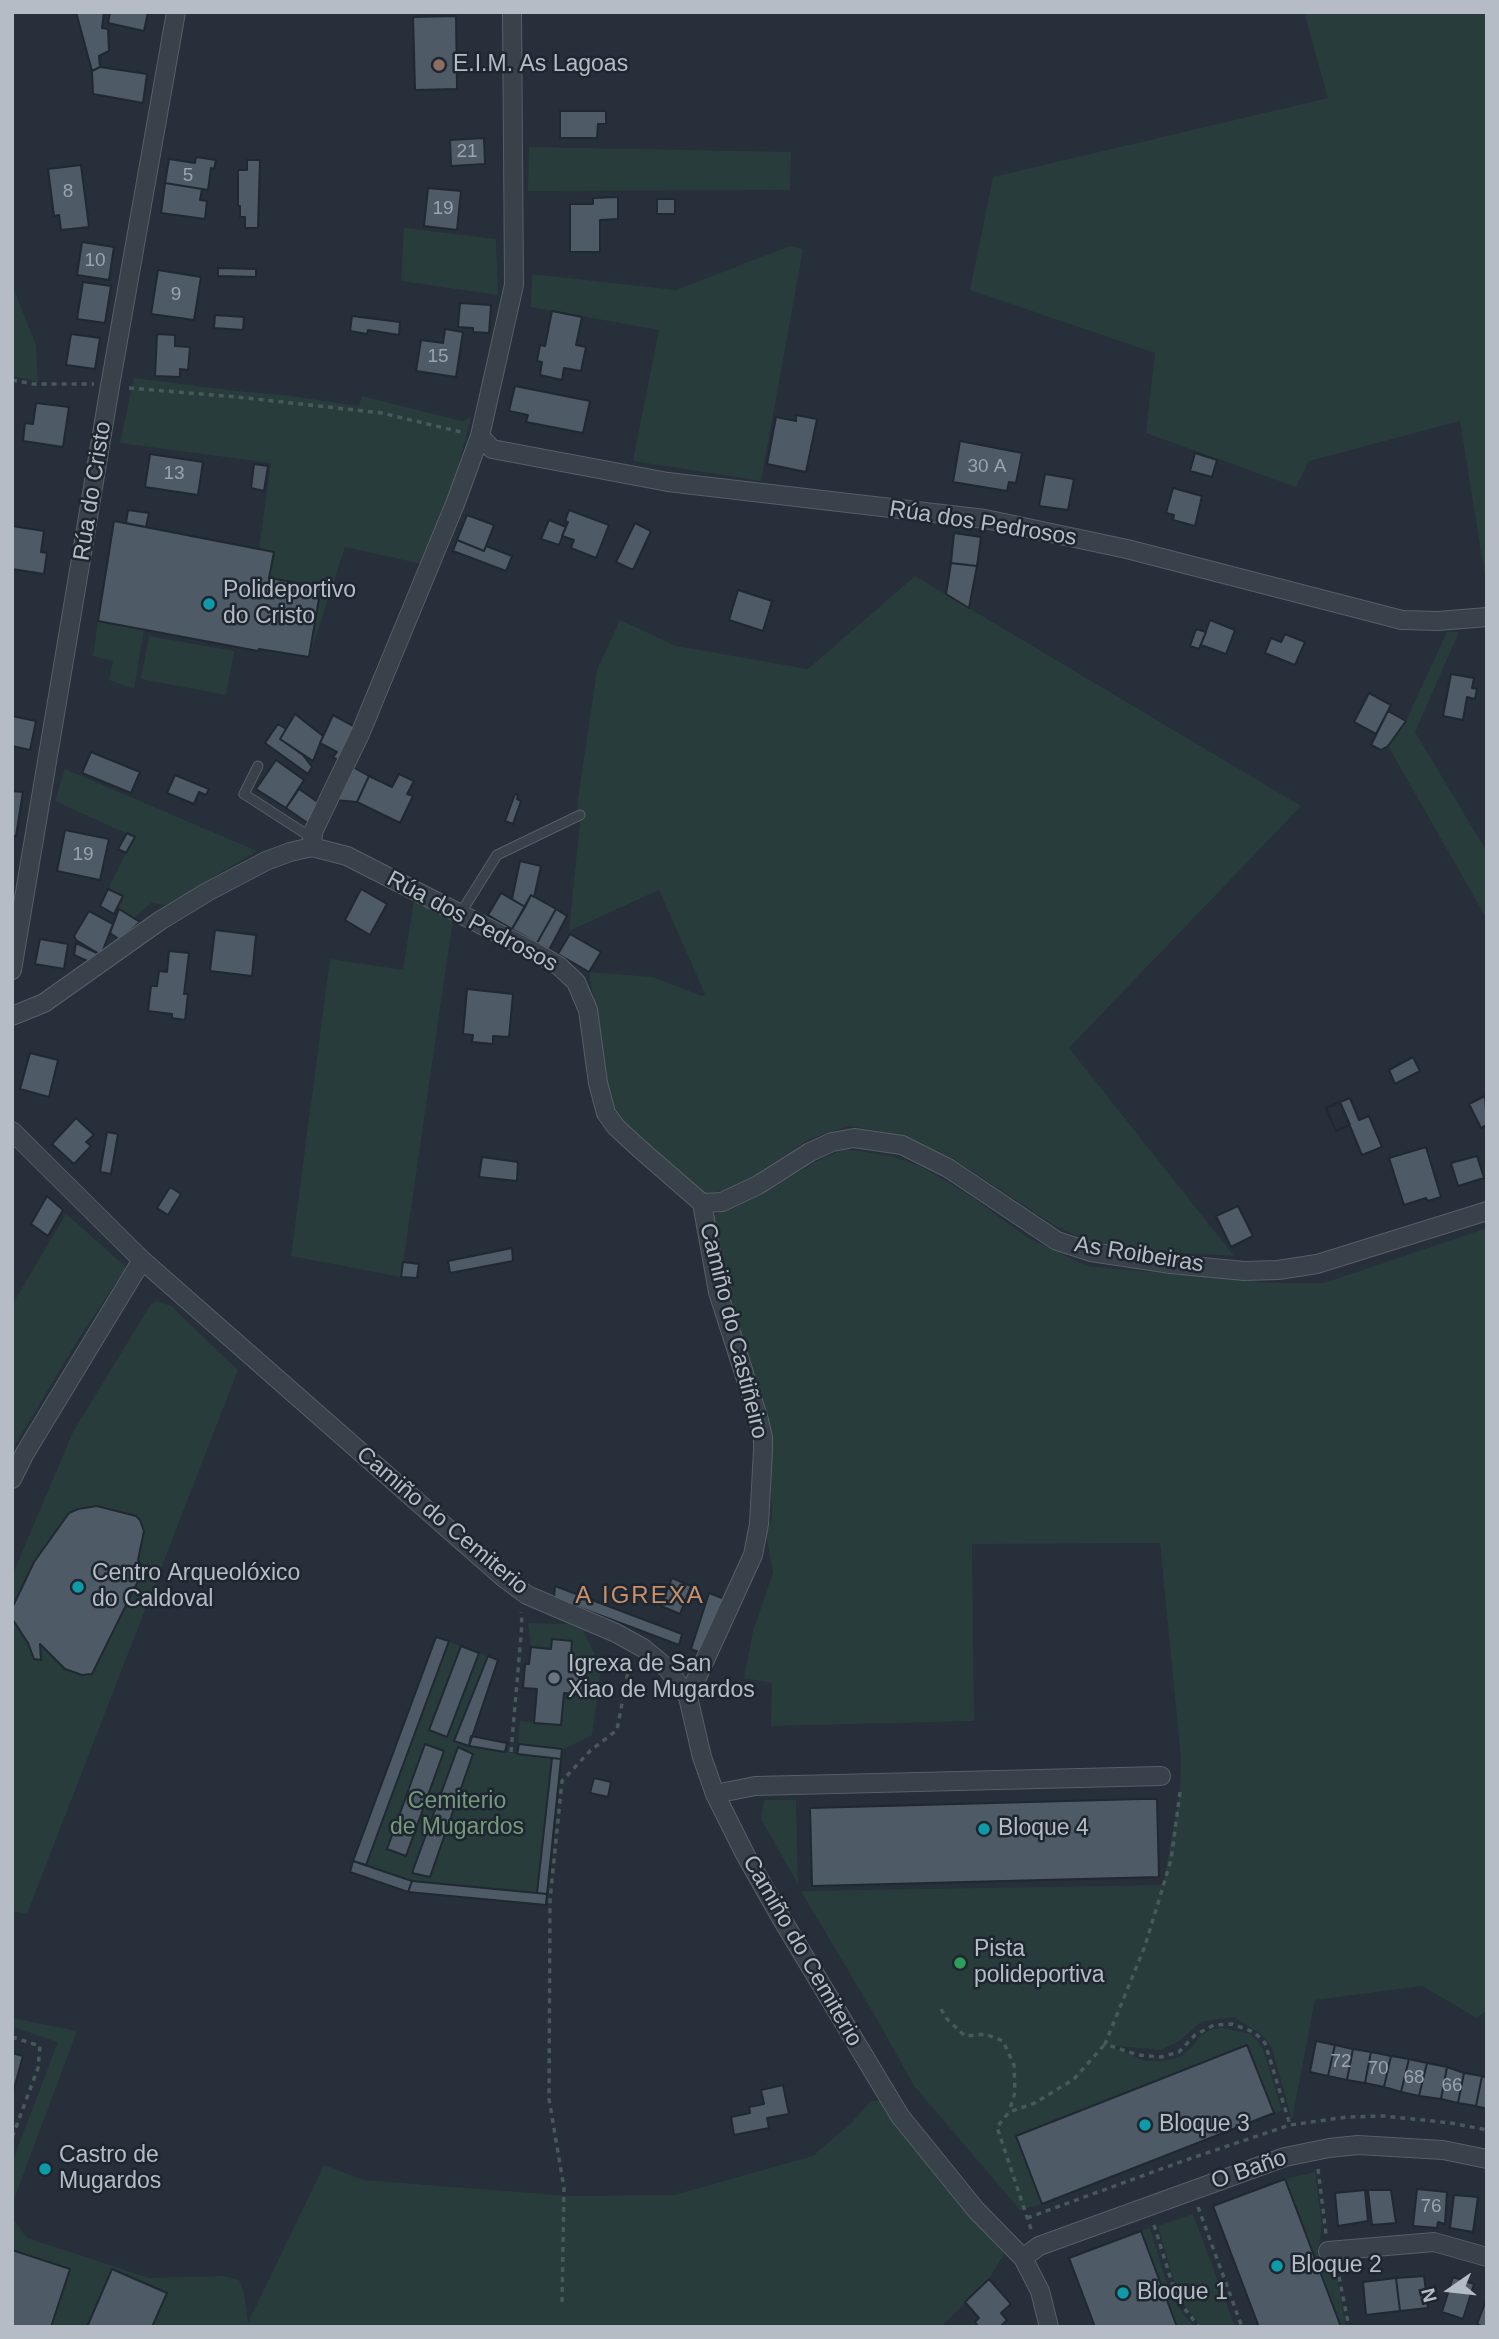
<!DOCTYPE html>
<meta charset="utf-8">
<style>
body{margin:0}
#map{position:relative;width:1499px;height:2339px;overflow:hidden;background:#262f3a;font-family:Arial,sans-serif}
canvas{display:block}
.frame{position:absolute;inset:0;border:14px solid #b5bcc6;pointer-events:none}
.north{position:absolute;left:1415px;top:2255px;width:70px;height:70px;-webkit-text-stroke:5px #1e262f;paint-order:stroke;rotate:256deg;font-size:19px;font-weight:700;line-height:28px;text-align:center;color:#b5bcc6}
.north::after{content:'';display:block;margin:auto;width:24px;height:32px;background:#b5bcc6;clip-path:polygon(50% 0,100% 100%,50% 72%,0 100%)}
</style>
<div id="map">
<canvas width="1499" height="2339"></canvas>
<div class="frame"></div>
<div class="north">N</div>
</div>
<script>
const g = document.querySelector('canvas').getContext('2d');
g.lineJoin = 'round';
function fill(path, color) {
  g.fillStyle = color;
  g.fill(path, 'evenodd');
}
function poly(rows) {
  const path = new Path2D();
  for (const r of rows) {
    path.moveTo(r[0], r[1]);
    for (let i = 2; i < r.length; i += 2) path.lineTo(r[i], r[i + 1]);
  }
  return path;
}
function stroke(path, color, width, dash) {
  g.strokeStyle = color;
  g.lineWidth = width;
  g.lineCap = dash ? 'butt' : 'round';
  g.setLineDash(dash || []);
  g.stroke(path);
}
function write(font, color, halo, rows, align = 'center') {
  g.font = font + ' Arial,sans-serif';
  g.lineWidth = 5;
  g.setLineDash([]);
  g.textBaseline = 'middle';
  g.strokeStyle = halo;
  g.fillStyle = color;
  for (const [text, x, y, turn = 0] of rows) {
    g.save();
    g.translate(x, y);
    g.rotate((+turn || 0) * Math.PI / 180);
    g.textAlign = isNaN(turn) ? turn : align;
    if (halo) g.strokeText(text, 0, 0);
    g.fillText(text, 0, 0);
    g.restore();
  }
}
fill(poly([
 [1304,12,1487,12,1487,588,1460,421,1309,461,1296,487,1146,433,1155,353,970,290,993,177,1328,98],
 [529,147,791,152,790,190,528,191],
 [404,228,496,239,498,295,401,281],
 [790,246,803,249,761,481,633,461,659,330,531,307,532,274,676,290],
 [12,285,36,345,38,382,12,376],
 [134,378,237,391,291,396,359,406,362,396,462,421,471,417,449,502,422,564,345,547,309,657,321,587,269,578,274,552,259,549,271,463,120,443],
 [915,576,1301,806,1069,1048,1234,1256,1131,1250,1094,1244,1052,1224,952,1158,902,1135,849,1126,809,1139,745,1182,731,1189,707,1194,686,1183,645,1146,620,1118,608,1093,601,1041,589,972,653,977,702,996,705,994,659,890,569,931,580,822,580,815,577,806,597,670,620,620,676,646,808,669],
 [98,621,144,629,134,689,109,680,113,661,93,656],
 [1447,632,1459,632,1415,732,1487,852,1487,919,1388,746,1406,721],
 [149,636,234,651,226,695,141,679],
 [65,769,257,851,166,905,151,903,134,918,117,908,123,896,108,889,134,837,55,801],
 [414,900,453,919,401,1277,291,1256,330,959,403,970],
 [845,1149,891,1156,920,1166,969,1195,1028,1238,1087,1266,1271,1283,1324,1283,1487,1228,1487,2010,1477,2018,1422,1986,1315,2000,1292,2120,1272,2048,1261,2034,1234,2017,1201,2022,1179,2041,1161,2050,1108,2045,1145,2061,1161,2061,1180,2057,1191,2048,1201,2035,1212,2029,1223,2028,1250,2034,1257,2040,1263,2049,1282,2111,1274,2113,1246,2046,1016,2136,1042,2204,1020,2210,914,2086,874,2014,801,1891,1163,1885,1180,1792,1181,1759,1160,1543,972,1544,974,1721,771,1726,772,1683,744,1678,753,1631,773,1573,766,1534,772,1519,770,1432,719,1272,712,1216,779,1184,821,1159],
 [66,1214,126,1267,76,1343,12,1450,12,1305],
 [157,1301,171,1306,238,1370,27,1914,12,1911,12,1576,73,1432,151,1304],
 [528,1623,568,1624,583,1630,601,1667,592,1735,562,1750,546,1905,408,1892,350,1872,436,1637,498,1660,471,1736,507,1743,506,1752,517,1754,520,1721,561,1725,564,1693,582,1695,584,1668,570,1666,571,1641,552,1639,551,1649,531,1647],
 [764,1800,796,1800,798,1884,761,1819],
 [12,2018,77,2031,12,2205,12,2162,58,2042,12,2027],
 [871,2101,883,2101,935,2174,1004,2254,989,2279,941,2327,51,2327,70,2269,12,2250,12,2217,27,2238,149,2278,222,2276,239,2280,244,2292,248,2323,324,2165,363,2180,570,2196,674,2195,813,2156,851,2123],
 [1315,2172,1321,2218,1321,2233,1318,2248,1327,2270,1336,2272,1346,2327,1341,2327,1285,2179],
 [1193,2214,1235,2327,1202,2327,1180,2300,1182,2287,1174,2282,1158,2226],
 [1150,2228,1171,2297,1194,2327,1177,2327,1141,2231]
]), '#293c3c');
const building = poly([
 [76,12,104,12,102,28,108,29,109,51,99,56,100,67,92,71,76,12],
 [110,12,148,12,144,31,108,23,110,12],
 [456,16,457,89,415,90,413,17,456,16],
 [100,67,147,74,143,103,93,94,92,71,100,67],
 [560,111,606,111,606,124,598,124,597,138,560,138,560,111],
 [484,138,485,164,451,166,450,140,484,138],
 [196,157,216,160,214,169,211,168,208,190,165,183,169,159,195,163,196,157],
 [247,160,260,160,258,228,245,228,245,217,240,217,240,206,238,206,238,170,247,170,247,160],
 [81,165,89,227,61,230,59,215,54,216,48,169,81,165],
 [165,183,202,189,200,200,207,201,205,219,161,213,165,183],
 [428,188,461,191,457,230,424,226,428,188],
 [618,197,618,219,600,220,600,252,570,252,570,204,593,204,593,198,618,197],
 [657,199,675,199,675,214,657,214,657,199],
 [82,242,114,247,109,280,77,275,82,242],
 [218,268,256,269,256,277,218,276,218,268],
 [158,270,201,277,194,320,151,314,158,270],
 [83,282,111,286,105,323,77,319,83,282],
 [460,303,491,305,489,333,473,332,473,328,458,327,460,303],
 [552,311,582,317,576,345,586,347,581,371,564,368,562,380,540,375,542,362,537,361,540,345,545,346,552,311],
 [215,315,244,317,243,330,214,328,215,315],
 [352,316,400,322,399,335,368,330,367,334,350,331,352,316],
 [445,329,463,332,456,377,416,371,421,340,443,343,445,329],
 [71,334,100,338,95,369,66,365,71,334],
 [157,334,175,335,175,346,190,347,188,370,180,369,180,377,155,376,157,334],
 [515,386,590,401,583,433,526,422,528,415,509,411,515,386],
 [36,403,69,407,63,447,23,441,25,423,33,424,36,403],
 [796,415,817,419,806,472,767,464,776,417,796,421,796,415],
 [960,441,1022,453,1016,483,1009,482,1007,491,953,482,960,441],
 [1195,453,1217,460,1212,477,1190,471,1195,453],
 [150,454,203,462,198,495,145,487,150,454],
 [254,464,268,466,264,491,251,488,254,464],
 [1045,474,1074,479,1068,510,1039,506,1045,474],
 [1173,488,1202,496,1195,526,1173,520,1174,515,1166,513,1173,488],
 [128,510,149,513,146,527,126,523,128,510],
 [569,510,609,525,596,558,571,548,574,540,562,536,568,522,565,521,569,510],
 [467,515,494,525,484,551,457,540,467,515],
 [549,520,566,527,559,545,541,539,549,520],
 [114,521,274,552,269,578,321,587,309,657,259,649,258,651,98,621,114,521],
 [635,523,651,531,633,570,616,562,635,523],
 [12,526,44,531,41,552,47,553,44,574,12,569,12,526],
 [954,533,981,537,977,566,951,563,954,533],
 [457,540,484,551,486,546,512,556,506,571,453,551,457,540],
 [951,563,977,566,969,608,946,594,951,563],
 [738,590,772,601,763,631,729,620,738,590],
 [1210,620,1235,630,1226,654,1201,645,1210,620],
 [1196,629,1206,632,1199,649,1190,646,1196,629],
 [1285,634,1305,642,1295,665,1265,653,1271,638,1281,642,1285,634],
 [1451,674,1474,678,1472,688,1477,689,1475,699,1467,697,1463,720,1443,716,1451,674],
 [1369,693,1391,705,1376,734,1354,722,1369,693],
 [1388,711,1406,721,1388,746,1381,750,1371,745,1388,711],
 [295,714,323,736,313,761,280,739,295,714],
 [333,715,357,728,339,761,333,757,337,752,320,743,333,715],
 [12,716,36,721,30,750,12,746,12,716],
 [278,724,286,729,280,739,303,755,312,767,308,774,265,743,278,724],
 [91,752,140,772,131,793,82,773,91,752],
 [276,760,304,780,286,808,256,789,276,760],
 [351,766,369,776,357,802,335,800,351,766],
 [399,774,414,781,407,794,413,796,400,823,357,802,369,776,392,787,399,774],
 [175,775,209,789,206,795,199,792,194,804,167,793,175,775],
 [299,789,322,805,309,824,286,808,299,789],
 [12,791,23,792,16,836,12,836,12,791],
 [515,794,518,795,517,799,521,801,513,824,505,821,515,794],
 [65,830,109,839,100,880,57,871,65,830],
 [127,833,135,837,126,853,118,849,127,833],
 [520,861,541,866,534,897,531,895,525,907,512,899,520,861],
 [108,889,123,896,114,914,100,906,108,889],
 [361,889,387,904,370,935,345,920,361,889],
 [501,893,525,907,512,929,488,915,501,893],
 [531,895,556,909,537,943,512,929,531,895],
 [119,909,140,922,120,940,110,933,119,909],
 [556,909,567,916,549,950,537,943,556,909],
 [89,911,113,924,101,955,76,940,74,936,89,911],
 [215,930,256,935,252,976,210,971,215,930],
 [570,934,601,952,589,972,558,954,570,934],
 [40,939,68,944,64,969,35,964,40,939],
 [76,943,101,955,92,963,74,955,76,943],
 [169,951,189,953,184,994,188,994,185,1020,172,1018,172,1014,148,1011,151,986,157,986,159,971,167,972,169,951],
 [467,989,513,994,509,1037,493,1036,493,1044,472,1042,473,1035,463,1034,467,989],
 [30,1053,58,1060,49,1097,20,1089,30,1053],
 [1413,1057,1420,1071,1395,1084,1389,1070,1413,1057],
 [1485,1096,1487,1125,1481,1128,1469,1104,1485,1096],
 [1350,1098,1359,1120,1369,1116,1382,1147,1362,1155,1340,1102,1350,1098],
 [1340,1102,1350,1125,1336,1131,1326,1108,1340,1102],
 [1340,1102,1350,1125,1336,1131,1326,1108,1340,1102],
 [76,1118,94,1135,86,1142,91,1146,74,1164,52,1144,76,1118],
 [107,1132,118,1134,111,1174,100,1172,107,1132],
 [1426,1147,1441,1197,1428,1201,1426,1198,1404,1205,1389,1158,1426,1147],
 [1477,1156,1484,1178,1458,1186,1451,1163,1477,1156],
 [482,1157,518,1162,517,1181,479,1177,482,1157],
 [170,1187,181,1194,168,1215,157,1208,170,1187],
 [47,1196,63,1210,48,1236,31,1224,47,1196],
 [1238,1206,1253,1236,1231,1247,1216,1216,1238,1206],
 [512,1248,513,1261,450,1273,448,1261,512,1248],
 [403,1262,419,1264,417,1278,401,1277,403,1262],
 [97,1506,136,1516,140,1520,144,1531,138,1560,144,1569,92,1674,82,1675,65,1669,40,1644,41,1660,34,1659,28,1643,13,1620,13,1606,34,1562,69,1513,78,1509,97,1506],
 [672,1578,691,1586,680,1614,661,1606,672,1578],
 [555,1586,682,1634,679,1645,554,1598,555,1586],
 [709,1593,727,1600,701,1653,691,1649,709,1593],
 [436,1637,449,1641,366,1865,353,1861,436,1637],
 [552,1639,572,1641,570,1666,584,1668,582,1695,564,1693,561,1725,534,1723,537,1689,523,1688,525,1664,529,1664,531,1647,551,1649,552,1639],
 [461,1646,479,1653,447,1737,429,1730,461,1646],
 [488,1656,498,1660,469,1746,454,1741,488,1656],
 [471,1736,507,1743,505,1752,469,1746,471,1736],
 [425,1744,444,1751,406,1856,387,1849,425,1744],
 [519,1744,562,1749,561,1759,517,1754,519,1744],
 [458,1747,473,1754,430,1877,412,1873,458,1747],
 [552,1758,561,1759,547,1894,537,1893,552,1758],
 [594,1778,611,1782,608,1797,590,1793,594,1778],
 [1140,1799,1157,1799,1159,1877,812,1886,810,1808,1140,1799],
 [353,1861,412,1881,408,1892,350,1872,353,1861],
 [412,1881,547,1894,546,1905,408,1892,412,1881],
 [1316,2041,1335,2045,1328,2076,1310,2072,1316,2041],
 [1247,2045,1274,2113,1042,2204,1016,2136,1247,2045],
 [1335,2045,1353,2049,1347,2080,1328,2076,1335,2045],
 [1353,2049,1371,2052,1365,2083,1347,2080,1353,2049],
 [1371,2052,1391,2056,1384,2087,1365,2083,1371,2052],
 [12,2053,23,2056,12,2096,12,2053],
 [1391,2056,1409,2059,1401,2092,1384,2087,1391,2056],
 [1409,2059,1427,2063,1419,2096,1401,2092,1409,2059],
 [1427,2063,1447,2067,1441,2099,1419,2096,1427,2063],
 [1447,2067,1464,2073,1458,2103,1441,2099,1447,2067],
 [1464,2073,1482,2076,1476,2106,1458,2103,1464,2073],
 [1482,2076,1487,2078,1487,2109,1476,2106,1482,2076],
 [783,2085,789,2114,767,2118,769,2128,734,2135,731,2117,750,2113,749,2107,764,2104,761,2090,783,2085],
 [1285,2179,1341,2327,1259,2327,1213,2206,1285,2179],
 [1417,2189,1447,2192,1445,2224,1438,2222,1437,2228,1413,2226,1417,2189],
 [1365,2190,1368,2221,1338,2226,1335,2193,1365,2190],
 [1368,2190,1391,2190,1396,2223,1372,2225,1368,2190],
 [1454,2195,1478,2197,1473,2232,1450,2228,1454,2195],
 [1141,2231,1177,2327,1095,2327,1069,2258,1141,2231],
 [12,2250,70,2269,51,2327,12,2327,12,2250],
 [112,2269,167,2293,152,2327,87,2327,112,2269],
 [1424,2276,1428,2308,1400,2311,1396,2278,1424,2276],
 [1453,2277,1474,2284,1463,2319,1442,2312,1453,2277],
 [1396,2278,1400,2311,1366,2315,1363,2282,1396,2278],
 [989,2279,1011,2304,1001,2313,1007,2320,1000,2327,979,2327,975,2322,979,2318,965,2302,989,2279],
 [1487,2298,1487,2327,1483,2327,1477,2324,1487,2298]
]);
fill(building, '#4e5a65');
stroke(building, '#202831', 2);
const lane = poly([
 [258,766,244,794,306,834,310,843],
 [460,914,497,855,580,815]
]);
const street = poly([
 [480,436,492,449,668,482,985,519,1127,549,1402,620,1438,621,1487,617],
 [312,847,313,832,360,734,455,504,480,436,514,285,512,12],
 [12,970,110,386,176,12],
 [12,1016,44,1003,161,920,207,892,266,861,290,852,312,847,347,856,533,951,559,966,576,982,588,1010,598,1083,606,1113,616,1127,641,1150,702,1203],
 [12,1131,142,1260,504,1578,527,1595,616,1633,643,1648,667,1668,688,1697,702,1757,715,1794,745,1854,780,1916,900,2116,976,2210,1023,2258,1040,2291,1049,2327],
 [702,1203,722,1202,758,1185,810,1152,832,1142,854,1138,902,1145,948,1168,1057,1241,1091,1252,1171,1264,1244,1271,1278,1270,1317,1264,1487,1211],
 [12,1479,25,1453,142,1260],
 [688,1697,753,1555,759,1524,763,1450,763,1438,759,1420,718,1292,702,1203],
 [715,1794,755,1786,1161,1776],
 [1328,2251,1434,2242,1487,2257],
 [1023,2258,1039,2246,1285,2157,1329,2148,1358,2145,1443,2150,1487,2159]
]);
stroke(lane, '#575f68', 11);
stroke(street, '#575f68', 20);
stroke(poly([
 [12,380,33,384,94,384],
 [129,388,237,397,382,413,461,432],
 [511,1752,522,1624,521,1612],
 [1180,1792,1171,1860,1145,1946,1105,2044,1138,2055,1161,2057,1179,2052,1195,2035,1214,2025,1232,2024,1254,2032,1265,2043,1290,2125],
 [941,2009,946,2018,965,2036,985,2034,1003,2041,1014,2065,1015,2092,1009,2112],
 [12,2037,40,2046,38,2068,12,2138],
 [1318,2169,1326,2234],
 [1198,2207,1242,2327],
 [1027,2218,1183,2161,1290,2125,1347,2117,1384,2116,1451,2123,1487,2130],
 [1154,2225,1177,2299,1199,2327],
 [1031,2229,997,2127,1009,2112,1035,2103,1074,2079,1105,2044],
 [1337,2267,1349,2327],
 [562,2302,564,2188,549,2099,550,1900,562,1781,590,1751,617,1730,630,1661]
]), '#47595a', 3.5, [5, 5]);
stroke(lane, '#39414a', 9);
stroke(street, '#39414a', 18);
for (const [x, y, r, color] of [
 [439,65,7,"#8d6e63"],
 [209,604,7,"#0f9aa8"],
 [78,1587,7,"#0f9aa8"],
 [554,1678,7,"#6b7280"],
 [984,1829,7,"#0f9aa8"],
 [960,1963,7,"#2e9e5b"],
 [1145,2125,7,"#0f9aa8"],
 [45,2169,7,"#0f9aa8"],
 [1277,2266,7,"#0f9aa8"],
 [1123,2293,7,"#0f9aa8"]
]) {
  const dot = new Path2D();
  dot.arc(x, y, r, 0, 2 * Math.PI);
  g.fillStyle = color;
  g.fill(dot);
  stroke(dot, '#1e262f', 2.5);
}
write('19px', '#9ba4ae', null, [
 ["21",467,152],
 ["5",188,176],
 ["8",68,192],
 ["19",443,209],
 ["10",95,261],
 ["9",176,295],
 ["15",438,357],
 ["30 A",987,467],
 ["13",174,474],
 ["19",83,855],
 ["72",1341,2062],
 ["70",1378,2069],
 ["68",1414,2078],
 ["66",1452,2086],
 ["76",1431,2207]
]);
write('23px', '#b5bcc6', '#1e262f', [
 ["E.I.M. As Lagoas",453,65],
 ["Polideportivo",223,591],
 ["do Cristo",223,617],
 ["Centro Arqueolóxico",92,1574],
 ["do Caldoval",92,1600],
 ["Igrexa de San",568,1665],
 ["Xiao de Mugardos",568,1691],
 ["Bloque 4",998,1829],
 ["Pista",974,1950],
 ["polideportiva",974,1976],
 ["Bloque 3",1159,2125],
 ["Castro de",59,2156],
 ["Mugardos",59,2182],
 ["Bloque 2",1291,2266],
 ["Bloque 1",1137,2293]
], 'left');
write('23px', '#b5bcc6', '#1e262f', [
 ["Rúa do Cristo",93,491,-81],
 ["Rúa dos Pedrosos",983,524,9],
 ["Rúa dos Pedrosos",472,922,28],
 ["As Roibeiras",1139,1255,9],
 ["Camiño do Castiñeiro",733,1331,76],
 ["Camiño do Cemiterio",442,1521,40],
 ["Camiño do Cemiterio",802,1951,60],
 ["O Baño",1249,2170,-19]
]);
write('23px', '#76997c', '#1e262f', [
 ["Cemiterio",457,1802],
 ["de Mugardos",457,1828]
]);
g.letterSpacing = '2px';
write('24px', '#c8906d', '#1e262f', [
 ["A IGREXA",640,1596]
]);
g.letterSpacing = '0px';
</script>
